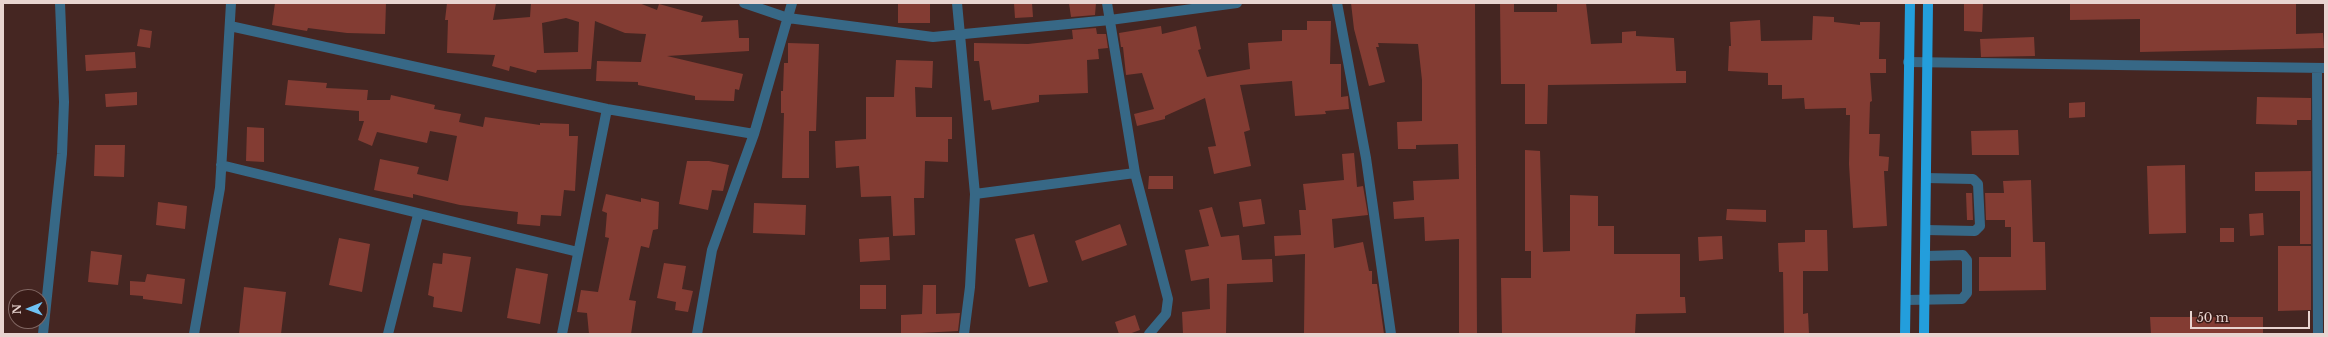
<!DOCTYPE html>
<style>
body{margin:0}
#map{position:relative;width:2328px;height:337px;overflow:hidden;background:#452622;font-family:"Libre Baskerville",serif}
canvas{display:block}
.frame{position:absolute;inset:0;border:4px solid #e8d4d0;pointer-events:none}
.north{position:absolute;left:8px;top:289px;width:40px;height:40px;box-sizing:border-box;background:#3a1c18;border:1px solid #806662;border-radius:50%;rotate:269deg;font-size:11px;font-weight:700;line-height:16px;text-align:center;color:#e8d4d0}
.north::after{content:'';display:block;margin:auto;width:14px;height:18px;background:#6fc2f4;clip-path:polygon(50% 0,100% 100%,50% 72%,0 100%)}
.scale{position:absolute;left:2190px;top:311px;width:120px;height:18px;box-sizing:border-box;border:2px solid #e8d4d0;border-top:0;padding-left:5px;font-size:12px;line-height:14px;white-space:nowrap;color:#e8d4d0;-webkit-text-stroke:3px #3a1c18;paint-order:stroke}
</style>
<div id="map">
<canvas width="2328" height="337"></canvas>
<div class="frame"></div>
<div class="north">N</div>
<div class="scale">50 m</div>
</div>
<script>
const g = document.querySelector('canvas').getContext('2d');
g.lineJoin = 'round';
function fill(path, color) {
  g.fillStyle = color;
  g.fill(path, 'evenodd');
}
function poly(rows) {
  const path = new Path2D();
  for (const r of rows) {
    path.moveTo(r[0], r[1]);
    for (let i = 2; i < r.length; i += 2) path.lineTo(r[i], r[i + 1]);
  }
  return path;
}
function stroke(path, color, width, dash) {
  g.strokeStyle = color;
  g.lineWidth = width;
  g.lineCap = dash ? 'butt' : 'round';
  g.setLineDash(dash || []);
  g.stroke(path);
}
fill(poly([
 [275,3,386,3,385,34,347,33,308,28,307,31,272,25],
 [447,3,496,3,493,20,530,17,531,3,639,3,657,10,659,4,703,16,701,22,738,20,739,38,749,38,749,51,667,56,743,74,739,90,735,89,734,101,695,100,695,96,638,85,638,82,596,81,597,61,641,62,646,34,625,33,595,21,591,69,537,70,536,73,510,66,509,71,492,66,495,55,447,53,448,20,445,20],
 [566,18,579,22,578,52,544,53,542,23],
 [898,3,930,3,930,23,898,23],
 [1014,3,1032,3,1033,17,1015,18],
 [1069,3,1096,3,1095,15,1071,17],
 [1351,3,1475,3,1477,334,1459,334,1459,239,1425,241,1424,217,1394,219,1393,202,1414,200,1413,181,1459,179,1458,144,1416,145,1416,149,1398,149,1397,122,1422,121,1422,80,1418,44,1378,43,1379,47,1376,47,1385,82,1369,86,1354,29],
 [1500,3,1514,3,1514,12,1557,12,1557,3,1586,3,1591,44,1622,43,1622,32,1636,31,1636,36,1674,38,1676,71,1686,71,1686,83,1548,85,1547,124,1525,124,1525,84,1501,84],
 [1964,3,1983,3,1982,32,1964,31],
 [2070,3,2296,3,2296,34,2323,33,2324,48,2140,52,2140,19,2070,20],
 [1813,16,1834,17,1834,22,1860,25,1860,22,1880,22,1879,59,1886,59,1886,73,1870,73,1872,101,1870,102,1869,134,1880,134,1879,156,1889,157,1888,171,1884,171,1887,226,1853,228,1849,164,1850,115,1846,115,1846,108,1805,109,1804,98,1782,99,1782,85,1768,85,1768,73,1728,71,1729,46,1731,46,1730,22,1760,20,1761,41,1812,40],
 [1307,21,1331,21,1330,64,1341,64,1341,97,1348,96,1349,109,1325,111,1326,114,1295,116,1292,81,1240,85,1250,130,1244,132,1251,166,1214,174,1208,147,1216,146,1205,98,1165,116,1165,119,1137,126,1134,114,1154,109,1142,73,1126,75,1123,47,1121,47,1119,33,1161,26,1162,34,1196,26,1201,49,1198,50,1207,77,1250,69,1248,43,1282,41,1282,30,1307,30],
 [1096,28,1097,34,1106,34,1108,48,1098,49,1099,59,1087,60,1088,93,1039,95,1039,102,992,110,990,100,984,101,979,61,974,61,974,43,1028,44,1073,39,1072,30],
 [140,29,152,31,150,48,137,46],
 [2034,37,2035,56,1981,57,1980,39],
 [788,43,819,44,816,131,809,131,809,178,782,178,784,113,781,113,781,91,783,91,784,63,788,63],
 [135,52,136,68,86,71,85,55],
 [896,60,933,61,932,88,915,87,916,117,952,117,952,139,948,139,948,162,925,161,924,198,914,198,915,235,893,236,891,196,861,197,859,166,836,168,835,141,866,139,866,97,894,97],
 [288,80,327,83,326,88,368,90,367,100,390,100,391,95,435,105,434,109,461,114,459,122,483,127,485,117,540,125,540,123,569,124,569,136,578,136,575,191,564,190,561,216,541,215,540,226,517,224,518,212,460,205,413,194,413,198,374,190,380,159,419,167,417,174,448,181,457,136,430,131,427,143,377,132,372,146,358,140,364,121,359,121,359,111,285,105],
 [137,92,137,105,106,107,105,94],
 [2257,97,2311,98,2311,120,2297,120,2297,125,2256,124],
 [2085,102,2085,117,2069,118,2069,103],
 [247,127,264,128,264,162,246,161],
 [2018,130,2019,155,1972,155,1971,131],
 [95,145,125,145,124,177,94,176],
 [1525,150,1540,151,1543,252,1570,251,1570,195,1598,196,1598,226,1614,226,1614,254,1680,254,1680,297,1685,297,1686,313,1636,314,1635,334,1502,334,1501,278,1531,278,1531,251,1525,251],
 [1354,153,1357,187,1363,186,1368,215,1332,219,1334,248,1363,242,1369,271,1372,271,1372,284,1377,284,1384,334,1304,333,1305,254,1275,256,1274,236,1301,235,1299,210,1306,210,1303,184,1344,180,1342,154],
 [687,161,709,161,729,165,723,191,712,190,708,210,679,204],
 [2185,165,2186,233,2149,234,2147,166],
 [2311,171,2311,244,2300,244,2300,191,2255,191,2255,172],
 [1149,176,1173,176,1173,189,1148,189],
 [2031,180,2033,242,2045,242,2046,290,1979,291,1979,257,2011,257,2011,227,2005,227,2005,220,1986,220,1985,193,2004,193,2003,181],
 [1966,193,1972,193,1973,220,1967,220],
 [606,194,641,202,641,198,659,202,658,229,653,230,649,248,641,246,629,300,636,301,631,334,589,334,587,313,577,312,581,290,598,292,609,238,605,237,607,213,602,211],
 [1261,199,1265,224,1243,227,1239,202],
 [158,202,187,206,185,229,156,225],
 [754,203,806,205,805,235,753,233],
 [1212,207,1221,237,1239,235,1242,260,1272,259,1273,282,1227,284,1226,334,1183,334,1182,312,1210,309,1209,278,1191,281,1185,250,1209,246,1199,210],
 [1727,209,1766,210,1766,222,1726,220],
 [2263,213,2264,235,2250,236,2249,214],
 [1120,224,1127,245,1082,261,1075,241],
 [2220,228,2234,228,2234,242,2220,242],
 [1805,230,1827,230,1828,271,1803,271,1803,314,1808,313,1809,334,1784,334,1783,272,1779,272,1778,243,1805,242],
 [1034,234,1048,282,1029,287,1015,239],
 [1722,236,1723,259,1699,261,1698,237],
 [889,237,890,260,860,262,859,239],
 [339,238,370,244,362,292,329,285],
 [2278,246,2311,246,2311,310,2278,311],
 [91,251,122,255,118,285,88,282],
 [443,253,471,257,462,312,433,307,434,297,428,295,433,263,442,264],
 [664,263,686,266,682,289,693,291,688,312,675,310,676,302,657,298],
 [516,268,548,274,540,324,507,318],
 [147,274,185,279,182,304,143,299,143,296,130,295,130,281,145,282],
 [860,285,886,285,886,309,860,309],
 [923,285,936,285,936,314,960,313,958,331,901,334,901,315,922,314],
 [244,287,286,292,281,334,239,334],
 [1135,315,1140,330,1129,334,1119,334,1115,322],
 [2150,317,2263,317,2263,334,2151,334]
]), '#833c33');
stroke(poly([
 [744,3,788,18,933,37,1110,20,1237,3],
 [957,3,975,194,970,287,964,334],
 [1107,3,1135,173,1168,299,1166,314,1149,334],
 [1337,3,1366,158,1391,334],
 [230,26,607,109,754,134],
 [1908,62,2325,68],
 [2317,69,2318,334],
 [221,165,578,252],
 [1926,178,1973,179,1978,184,1980,226,1975,231,1926,230],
 [975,194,1135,173],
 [1906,300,1962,299,1967,293,1967,260,1963,255,1925,256],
 [43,334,62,154,64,102,60,3],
 [194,334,220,188,231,3],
 [388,334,418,215],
 [562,334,607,109],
 [697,334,712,250,754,134,792,3]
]), '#376886', 10);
stroke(poly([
 [1905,334,1910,3],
 [1924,334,1928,3]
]), '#239edc', 10);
</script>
